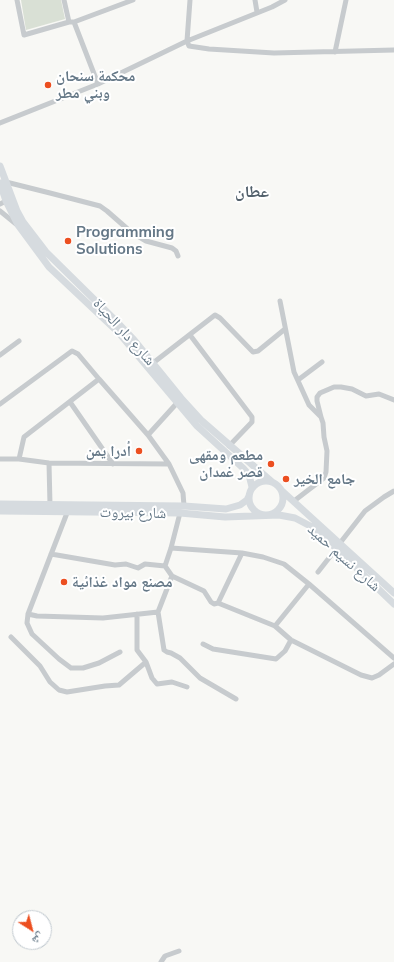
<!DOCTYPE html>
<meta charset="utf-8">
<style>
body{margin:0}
#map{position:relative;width:394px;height:962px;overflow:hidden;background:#f8f8f5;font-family:Mulish,"Noto Naskh Arabic",sans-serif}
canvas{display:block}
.north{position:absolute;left:12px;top:910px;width:40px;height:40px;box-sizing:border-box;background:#fff;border:1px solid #c1c9cf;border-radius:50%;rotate:144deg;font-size:11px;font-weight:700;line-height:16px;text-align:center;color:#657887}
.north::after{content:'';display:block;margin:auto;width:14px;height:18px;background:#ec4f20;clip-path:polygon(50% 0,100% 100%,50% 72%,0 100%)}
</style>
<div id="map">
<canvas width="394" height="962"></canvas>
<div class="north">ش</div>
</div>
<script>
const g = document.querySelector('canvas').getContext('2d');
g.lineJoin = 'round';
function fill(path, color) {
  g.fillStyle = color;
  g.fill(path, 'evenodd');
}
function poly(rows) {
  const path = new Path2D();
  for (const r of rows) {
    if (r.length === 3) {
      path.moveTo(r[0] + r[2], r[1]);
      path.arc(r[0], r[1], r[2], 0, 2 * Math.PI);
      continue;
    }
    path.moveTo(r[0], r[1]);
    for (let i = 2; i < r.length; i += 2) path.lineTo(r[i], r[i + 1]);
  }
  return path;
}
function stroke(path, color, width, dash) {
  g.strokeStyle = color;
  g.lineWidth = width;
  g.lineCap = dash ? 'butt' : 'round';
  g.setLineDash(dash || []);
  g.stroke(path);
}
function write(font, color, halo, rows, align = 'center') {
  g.font = font + ' Mulish,"Noto Naskh Arabic",sans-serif';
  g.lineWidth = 4;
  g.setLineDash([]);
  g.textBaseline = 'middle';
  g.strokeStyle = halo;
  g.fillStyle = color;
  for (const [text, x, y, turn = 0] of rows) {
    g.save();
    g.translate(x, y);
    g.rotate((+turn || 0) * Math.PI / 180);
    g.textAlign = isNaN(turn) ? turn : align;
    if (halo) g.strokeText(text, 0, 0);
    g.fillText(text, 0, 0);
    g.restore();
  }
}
fill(poly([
 [21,0,61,0,65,19,26,30]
]), '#d9e0d5');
stroke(poly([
 [17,0,24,35,69,22,74,22,133,0],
 [64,0,69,22],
 [190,0,187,41,189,46,209,49,274,53,394,50],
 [255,0,257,12],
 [74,22,98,84],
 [335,52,346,0],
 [0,123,98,84,187,41,272,7,285,0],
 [6,182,50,193,100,206,107,211,131,232,146,241,172,248,176,251,178,256],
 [0,204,6,201],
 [0,211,16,224],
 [280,301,294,372,309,405,321,417,323,423,324,437,327,451,326,472,324,478,294,501],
 [190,335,252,417,252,422,229,446],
 [0,355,19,341],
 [153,363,215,315,220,318,253,352,258,351,285,329],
 [298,380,322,362],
 [70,402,113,464],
 [0,404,72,351,78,354,99,379],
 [321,417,317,401,317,397,320,393,334,387,341,387,352,389,366,396,379,394,394,400],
 [148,435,177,403],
 [0,459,19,459,49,463,169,464],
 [19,459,24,437,99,379,148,435,169,464,183,493,184,506],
 [49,463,50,505],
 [67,513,28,614,27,623,32,634,59,659,71,668,83,668,99,663,120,652],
 [340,543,365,511,384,497,394,491],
 [171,548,242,553,263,557,284,564,309,584,394,658],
 [51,554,115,565,126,564,138,568,145,564,165,566,172,576,204,591,211,602,214,604,218,603,275,626,291,640,361,675,372,678,379,675,394,664],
 [165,566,171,548,180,513],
 [318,572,336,549],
 [172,576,158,612,164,650,167,652,171,653,180,658,200,678,236,699],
 [218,603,242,553],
 [28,614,37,616,103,618,158,612],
 [275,626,309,584],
 [11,637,40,666,50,682,59,690,67,692,105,686,119,685,146,662,137,650,137,614],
 [203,644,213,649,276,659,285,651,291,640],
 [146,662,152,678,157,684,172,682,187,687],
 [161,962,165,956,179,951]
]), '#c7cbce', 5);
stroke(poly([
 [0,166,17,211,23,222,46,252,113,318,134,340,181,398,202,421,272,482],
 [0,183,6,201,18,225,49,267,119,333,197,426,243,468,249,475,252,487],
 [266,498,17],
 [281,490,394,593],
 [0,504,184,506,226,509,240,505,247,500,249,496],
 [0,511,180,513,225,517,279,515,295,518,316,529,394,604]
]), '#d6dbdf', 7);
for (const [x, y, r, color] of [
 [48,85,4,"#ec4f20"],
 [68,241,4,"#ec4f20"],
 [139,451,4,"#ec4f20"],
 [271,464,4,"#ec4f20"],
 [286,479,4,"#ec4f20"],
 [64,582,4,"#ec4f20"]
]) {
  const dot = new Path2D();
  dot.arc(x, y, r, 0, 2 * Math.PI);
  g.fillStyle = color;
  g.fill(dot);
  stroke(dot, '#fff', 1.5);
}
write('bold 15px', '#657887', '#fff', [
 ["محكمة سنحان",56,76],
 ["وبني مطر",56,93],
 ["Programming",76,232],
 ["Solutions",76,249],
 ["أدرا يمن",131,451,"right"],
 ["مطعم ومقهى",263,455,"right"],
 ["قصر غمدان",263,472,"right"],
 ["جامع الخير",294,479],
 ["مصنع مواد غذائية",72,582]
], 'left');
write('15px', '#657887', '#fff', [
 ["شارع دار الحياة",124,332,48],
 ["شارع بيروت",133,513,1],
 ["شارع نسيم حميد",344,558,42]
]);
write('bold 16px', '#53616c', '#fff', [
 ["عطان",252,192]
]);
</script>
